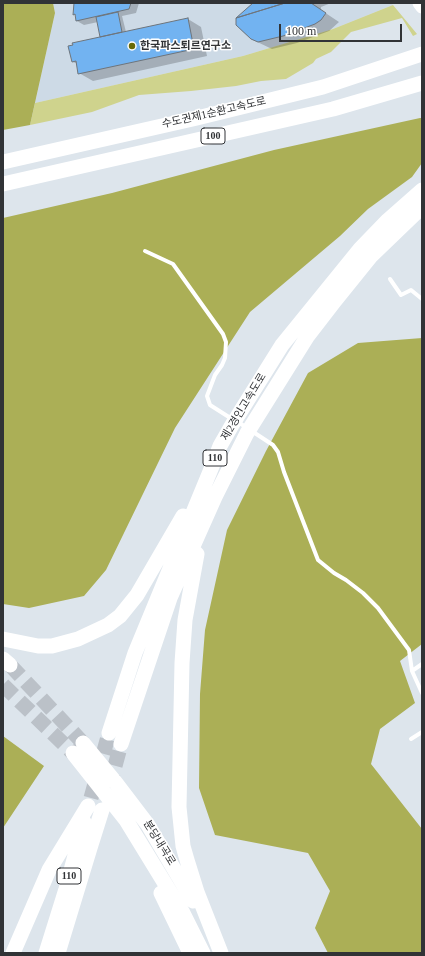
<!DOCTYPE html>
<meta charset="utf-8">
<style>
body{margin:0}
#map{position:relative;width:425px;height:956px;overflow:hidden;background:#dde5ec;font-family:"Times New Roman",serif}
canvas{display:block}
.frame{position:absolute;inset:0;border:4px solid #313336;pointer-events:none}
.scale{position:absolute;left:279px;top:24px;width:123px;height:18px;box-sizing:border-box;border:2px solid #313336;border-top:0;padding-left:5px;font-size:12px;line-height:14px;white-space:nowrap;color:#313336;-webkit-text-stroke:3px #fff;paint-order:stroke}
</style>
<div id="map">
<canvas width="425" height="956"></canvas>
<div class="frame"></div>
<div class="scale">100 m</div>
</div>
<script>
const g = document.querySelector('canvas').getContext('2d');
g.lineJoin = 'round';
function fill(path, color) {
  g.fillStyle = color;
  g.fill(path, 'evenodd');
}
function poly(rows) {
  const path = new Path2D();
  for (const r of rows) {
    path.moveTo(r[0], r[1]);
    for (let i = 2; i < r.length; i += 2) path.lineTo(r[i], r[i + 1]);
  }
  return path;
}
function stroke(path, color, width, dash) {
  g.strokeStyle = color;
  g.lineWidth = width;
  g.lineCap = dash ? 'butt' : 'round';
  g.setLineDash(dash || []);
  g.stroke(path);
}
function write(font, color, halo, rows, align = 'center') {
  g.font = font + ' "Times New Roman","Noto Sans KR",serif';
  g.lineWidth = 3;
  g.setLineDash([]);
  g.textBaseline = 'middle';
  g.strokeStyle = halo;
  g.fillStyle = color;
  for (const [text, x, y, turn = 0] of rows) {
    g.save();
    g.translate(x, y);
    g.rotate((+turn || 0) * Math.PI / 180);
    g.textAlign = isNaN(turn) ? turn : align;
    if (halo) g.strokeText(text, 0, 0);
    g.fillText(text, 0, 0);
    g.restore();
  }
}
fill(poly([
 [53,3,391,3,393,5,333,29,243,56,35,103,55,13]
]), '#cddae6');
fill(poly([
 [393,5,417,34,413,36,402,18,351,32,331,52,316,59,313,63,286,79,261,81,236,86,191,91,139,95,92,112,30,125,35,103,243,56,333,29]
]), '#cfd38d');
fill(poly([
 [3,3,53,3,55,13,30,125,3,130],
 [420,118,422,118,422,163,412,177,368,209,340,236,250,312,175,428,106,570,84,596,29,608,3,604,3,218,112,193,274,150],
 [422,338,422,644,400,661,415,703,380,729,371,764,422,829,422,953,328,953,315,928,330,891,308,853,215,835,199,788,200,694,205,630,227,530,266,451,308,373,358,343],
 [3,736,44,766,3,828]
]), '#abaf56');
fill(poly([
 [75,3,139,3,136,13,122,16,126,32,188,19,201,27,207,56,93,81,79,73,78,64,73,62,101,38,98,22,84,25,77,21,76,15,74,14],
 [254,3,331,3,321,7,321,10,339,22,329,31,297,43,272,49,251,39,241,30,236,23]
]), '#0003');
const building = poly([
 [74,3,131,3,129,9,76,21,75,14,73,15,74,3],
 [253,3,285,3,236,18,253,3],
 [285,3,311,3,326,13,321,20,315,24,283,36,258,42,251,39,236,25,236,18,285,3],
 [118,12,122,32,100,37,96,17,118,12],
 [188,18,194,49,78,74,76,61,72,62,68,46,73,45,72,43,188,18]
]);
fill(building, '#72b3f1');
stroke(building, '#6e757c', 1);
stroke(poly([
 [10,665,83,743],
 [3,685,73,753],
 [109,788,121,744],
 [91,798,109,733]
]), '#bbc1c8', 15, [15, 8]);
stroke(poly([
 [145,251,173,264,223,334,226,342,225,358,222,365,215,375,207,396,210,405,232,419],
 [390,279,401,295,411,290,422,299],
 [238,422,273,445,278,452,284,472,318,560,334,573,346,580,363,593,378,608,409,650,412,671,422,693],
 [412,671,422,664],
 [411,739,422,732]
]), '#fff', 4);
stroke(poly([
 [419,3,422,7]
]), '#fff', 13);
stroke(poly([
 [3,162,197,118,323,87,422,54],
 [3,184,333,109,422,83],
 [197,554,185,620,182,663,179,807,183,846,187,860,197,892,221,953],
 [3,639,38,646,52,646,78,639,108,625,120,616,137,595,183,516],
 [3,659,10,665],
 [109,733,135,653,211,469,220,446,232,425,282,345,360,249,388,220,422,190],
 [83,743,116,783,148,825,193,901],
 [121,744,170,598,215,497,247,433,307,337,334,302,371,256,422,207],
 [73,753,126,820,183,913,203,953],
 [161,893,190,953],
 [13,953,49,870,88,806],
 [46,953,66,889,84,822],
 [58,953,90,848,102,810]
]), '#fff', 15);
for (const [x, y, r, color] of [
 [132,46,4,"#686a08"]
]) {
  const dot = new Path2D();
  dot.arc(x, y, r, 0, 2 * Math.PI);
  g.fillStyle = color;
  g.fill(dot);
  stroke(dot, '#fff', 1.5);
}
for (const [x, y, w] of [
 [213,136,24],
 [215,458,24],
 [69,876,24]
]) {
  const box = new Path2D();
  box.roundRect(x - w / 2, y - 8, w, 16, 3);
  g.fillStyle = '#fff';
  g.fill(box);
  stroke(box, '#313336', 1);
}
write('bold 10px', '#313336', null, [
 ["100",213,136],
 ["110",215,458],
 ["110",69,876]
]);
write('bold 11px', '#313336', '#fff', [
 ["한국파스퇴르연구소",140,46]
], 'left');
write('11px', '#313336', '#fff', [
 ["수도권제1순환고속도로",214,113,-13],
 ["제2경인고속도로",244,407,-59],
 ["분당내곡로",159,843,58]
]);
</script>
